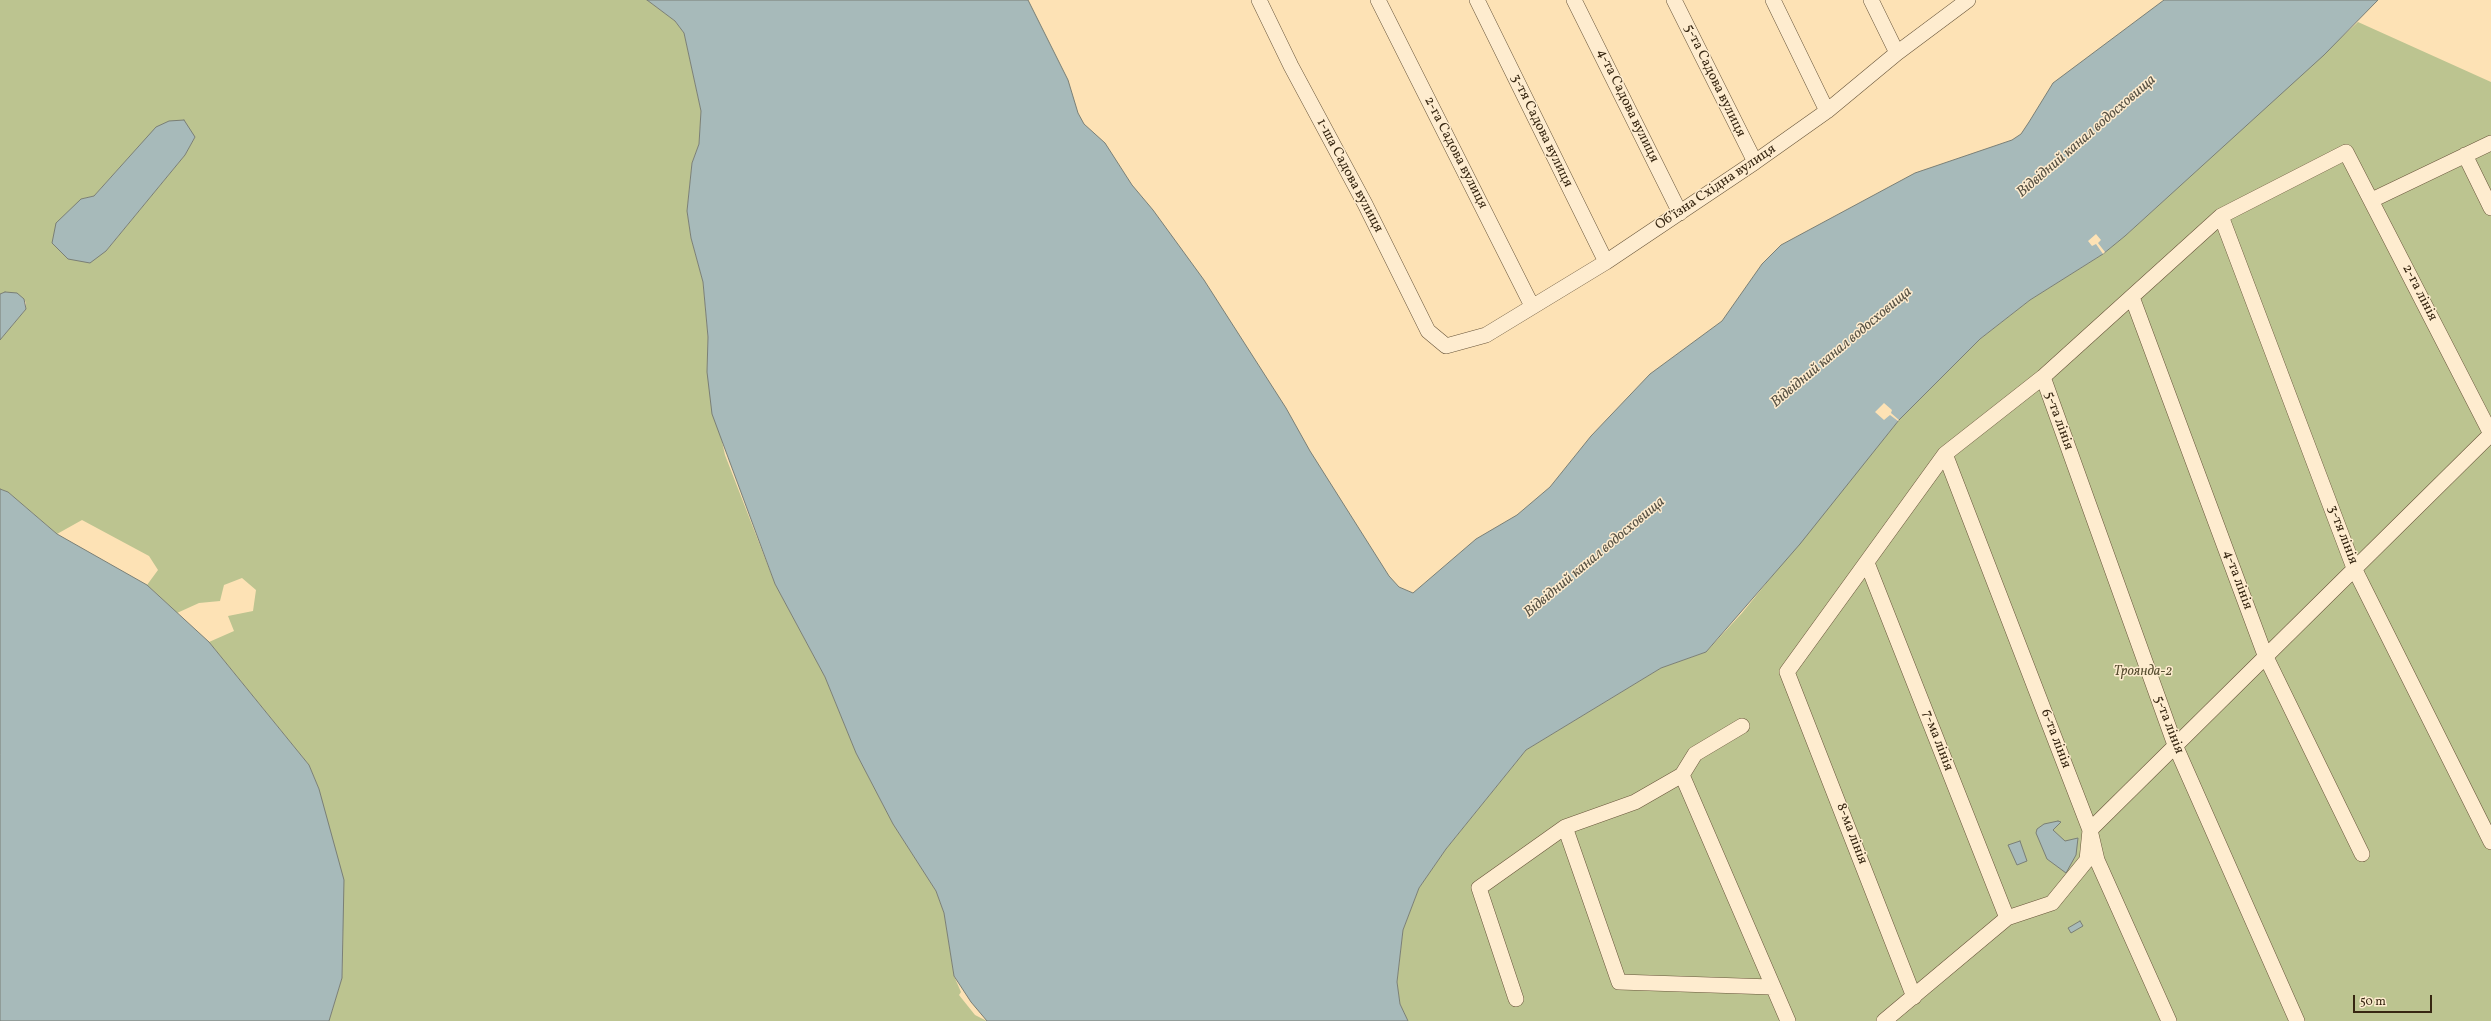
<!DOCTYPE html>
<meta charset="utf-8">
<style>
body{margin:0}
#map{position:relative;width:2491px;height:1021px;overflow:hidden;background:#fde2b5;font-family:Vollkorn,serif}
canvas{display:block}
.scale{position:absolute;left:2353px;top:995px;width:79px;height:18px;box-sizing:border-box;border:2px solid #362611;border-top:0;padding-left:5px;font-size:12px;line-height:14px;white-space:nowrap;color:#362611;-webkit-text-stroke:3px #feeccf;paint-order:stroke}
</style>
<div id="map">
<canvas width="2491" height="1021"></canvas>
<div class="scale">50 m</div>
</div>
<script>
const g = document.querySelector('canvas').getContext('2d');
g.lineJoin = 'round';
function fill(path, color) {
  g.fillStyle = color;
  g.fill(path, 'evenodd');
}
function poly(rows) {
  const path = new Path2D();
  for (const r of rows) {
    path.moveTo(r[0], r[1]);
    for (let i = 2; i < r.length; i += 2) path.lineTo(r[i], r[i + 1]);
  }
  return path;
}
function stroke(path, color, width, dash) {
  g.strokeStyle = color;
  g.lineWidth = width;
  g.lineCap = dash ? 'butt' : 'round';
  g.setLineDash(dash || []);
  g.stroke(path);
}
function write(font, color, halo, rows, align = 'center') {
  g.font = font + ' Vollkorn,serif';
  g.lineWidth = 3;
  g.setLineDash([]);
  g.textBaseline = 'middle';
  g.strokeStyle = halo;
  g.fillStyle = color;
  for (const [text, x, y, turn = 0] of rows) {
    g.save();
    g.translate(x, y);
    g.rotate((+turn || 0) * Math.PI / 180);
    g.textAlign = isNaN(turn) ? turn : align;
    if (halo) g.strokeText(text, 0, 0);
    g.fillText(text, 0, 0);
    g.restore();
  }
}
fill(poly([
 [0,0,647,0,675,21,684,33,701,111,699,144,692,163,687,211,691,238,703,282,708,337,707,372,725,455,775,584,825,677,856,753,893,824,936,891,944,913,954,976,961,992,959,995,975,1015,987,1021,329,1021,342,978,343,933,319,789,309,765,209,642,234,631,228,616,253,611,256,590,242,578,224,585,220,601,199,603,177,613,147,585,158,570,149,556,82,520,57,534,8,492,0,489,0,340,26,309,26,303,24,299,5,292,0,294],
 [195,137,185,155,106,251,81,199,94,196,142,143],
 [2358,22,2491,82,2491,1021,1408,1021,1400,1004,1397,982,1403,930,1419,888,1446,849,1526,750,1661,668,1706,652,1742,613,1899,420,1980,339,2030,300,2103,254,2125,236]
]), '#bcc490');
const water = poly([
 [647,0,1028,0,1068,80,1078,113,1084,124,1105,143,1132,185,1153,210,1204,280,1286,408,1310,451,1389,576,1399,587,1413,593,1476,539,1517,515,1550,487,1591,436,1650,374,1722,321,1762,264,1781,245,1915,173,2012,140,2021,134,2029,122,2053,83,2164,0,2378,0,2324,55,2125,236,2103,254,2030,300,1980,339,1899,420,1800,544,1706,652,1661,668,1526,750,1446,849,1419,888,1403,930,1397,982,1400,1004,1408,1021,987,1021,971,1002,954,976,944,913,936,891,893,824,856,753,825,677,775,584,712,414,707,372,708,337,703,282,691,238,687,211,692,163,699,144,701,111,684,33,675,21,647,0],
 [184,120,195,137,185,155,106,251,90,263,68,259,52,243,56,223,81,199,94,196,156,127,169,121,184,120],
 [5,292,17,293,24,299,26,309,0,340,0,294,5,292],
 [0,489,8,492,57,534,147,585,209,642,309,765,319,789,344,880,342,978,329,1021,0,1021,0,489],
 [2058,821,2061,822,2053,830,2065,841,2078,838,2076,855,2066,873,2047,859,2036,833,2037,829,2044,824,2058,821],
 [2020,841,2027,861,2017,865,2008,845,2020,841],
 [2080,921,2083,926,2071,933,2068,928,2080,921]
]);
fill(water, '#a7baba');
stroke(water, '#7a7f76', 1);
fill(poly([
 [2096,234,2101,240,2098,243,2105,252,2103,254,2096,244,2092,246,2088,241],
 [1884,403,1892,410,1891,413,1899,420,1898,421,1890,415,1884,420,1875,412]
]), '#fde2b5');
const minor = poly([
 [1259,0,1291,66,1365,204,1428,331,1446,346,1486,335,1606,262,1755,162,1827,111,1897,53,1968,0],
 [1378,0,1532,306],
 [1477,0,1606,262],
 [1574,0,1680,213],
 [1674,0,1755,162],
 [1773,0,1827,111],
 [1871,0,1897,53],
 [2465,155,2491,208],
 [2372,200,2491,143],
 [2221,216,2354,568,2491,842],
 [2132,297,2265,655,2362,854],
 [2043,377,2175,745,2297,1021],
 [1945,454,2090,830,2097,860,2169,1021],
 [1867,563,2007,918],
 [1682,775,1788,1021],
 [1565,827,1619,982,1772,987],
 [1914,997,1787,672,1945,454,2043,377,2221,216,2346,152,2491,434],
 [1516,999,1479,888,1565,827,1635,802,1682,775,1695,754,1742,726],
 [1884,1021,2007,918,2052,903,2087,860,2090,830,2491,434]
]);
stroke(minor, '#68553a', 16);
stroke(minor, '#feeccf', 15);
write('14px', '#362611', '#feeccf', [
 ["5-та Садова вулиця",1714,81,64],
 ["4-та Садова вулиця",1627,106,64],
 ["3-тя Садова вулиця",1541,131,64],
 ["2-га Садова вулиця",1455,153,63],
 ["1-ша Садова вулиця",1349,176,62],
 ["Обʼїзна Східна вулиця",1716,188,-34],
 ["2-га лінія",2419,293,63],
 ["5-та лінія",2058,421,70],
 ["3-тя лінія",2342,535,69],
 ["4-та лінія",2237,580,70],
 ["5-та лінія",2168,725,69],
 ["6-та лінія",2055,739,69],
 ["7-ма лінія",1937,741,69],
 ["8-ма лінія",1851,834,69]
]);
write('italic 14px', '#584e31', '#feeccf', [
 ["Троянда-2",2143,672]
]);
write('italic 15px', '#585244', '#feeccf', [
 ["Відвідний канал водосховища",2087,137,-41],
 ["Відвідний канал водосховища",1842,348,-40],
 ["Відвідний канал водосховища",1595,558,-40]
]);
</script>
